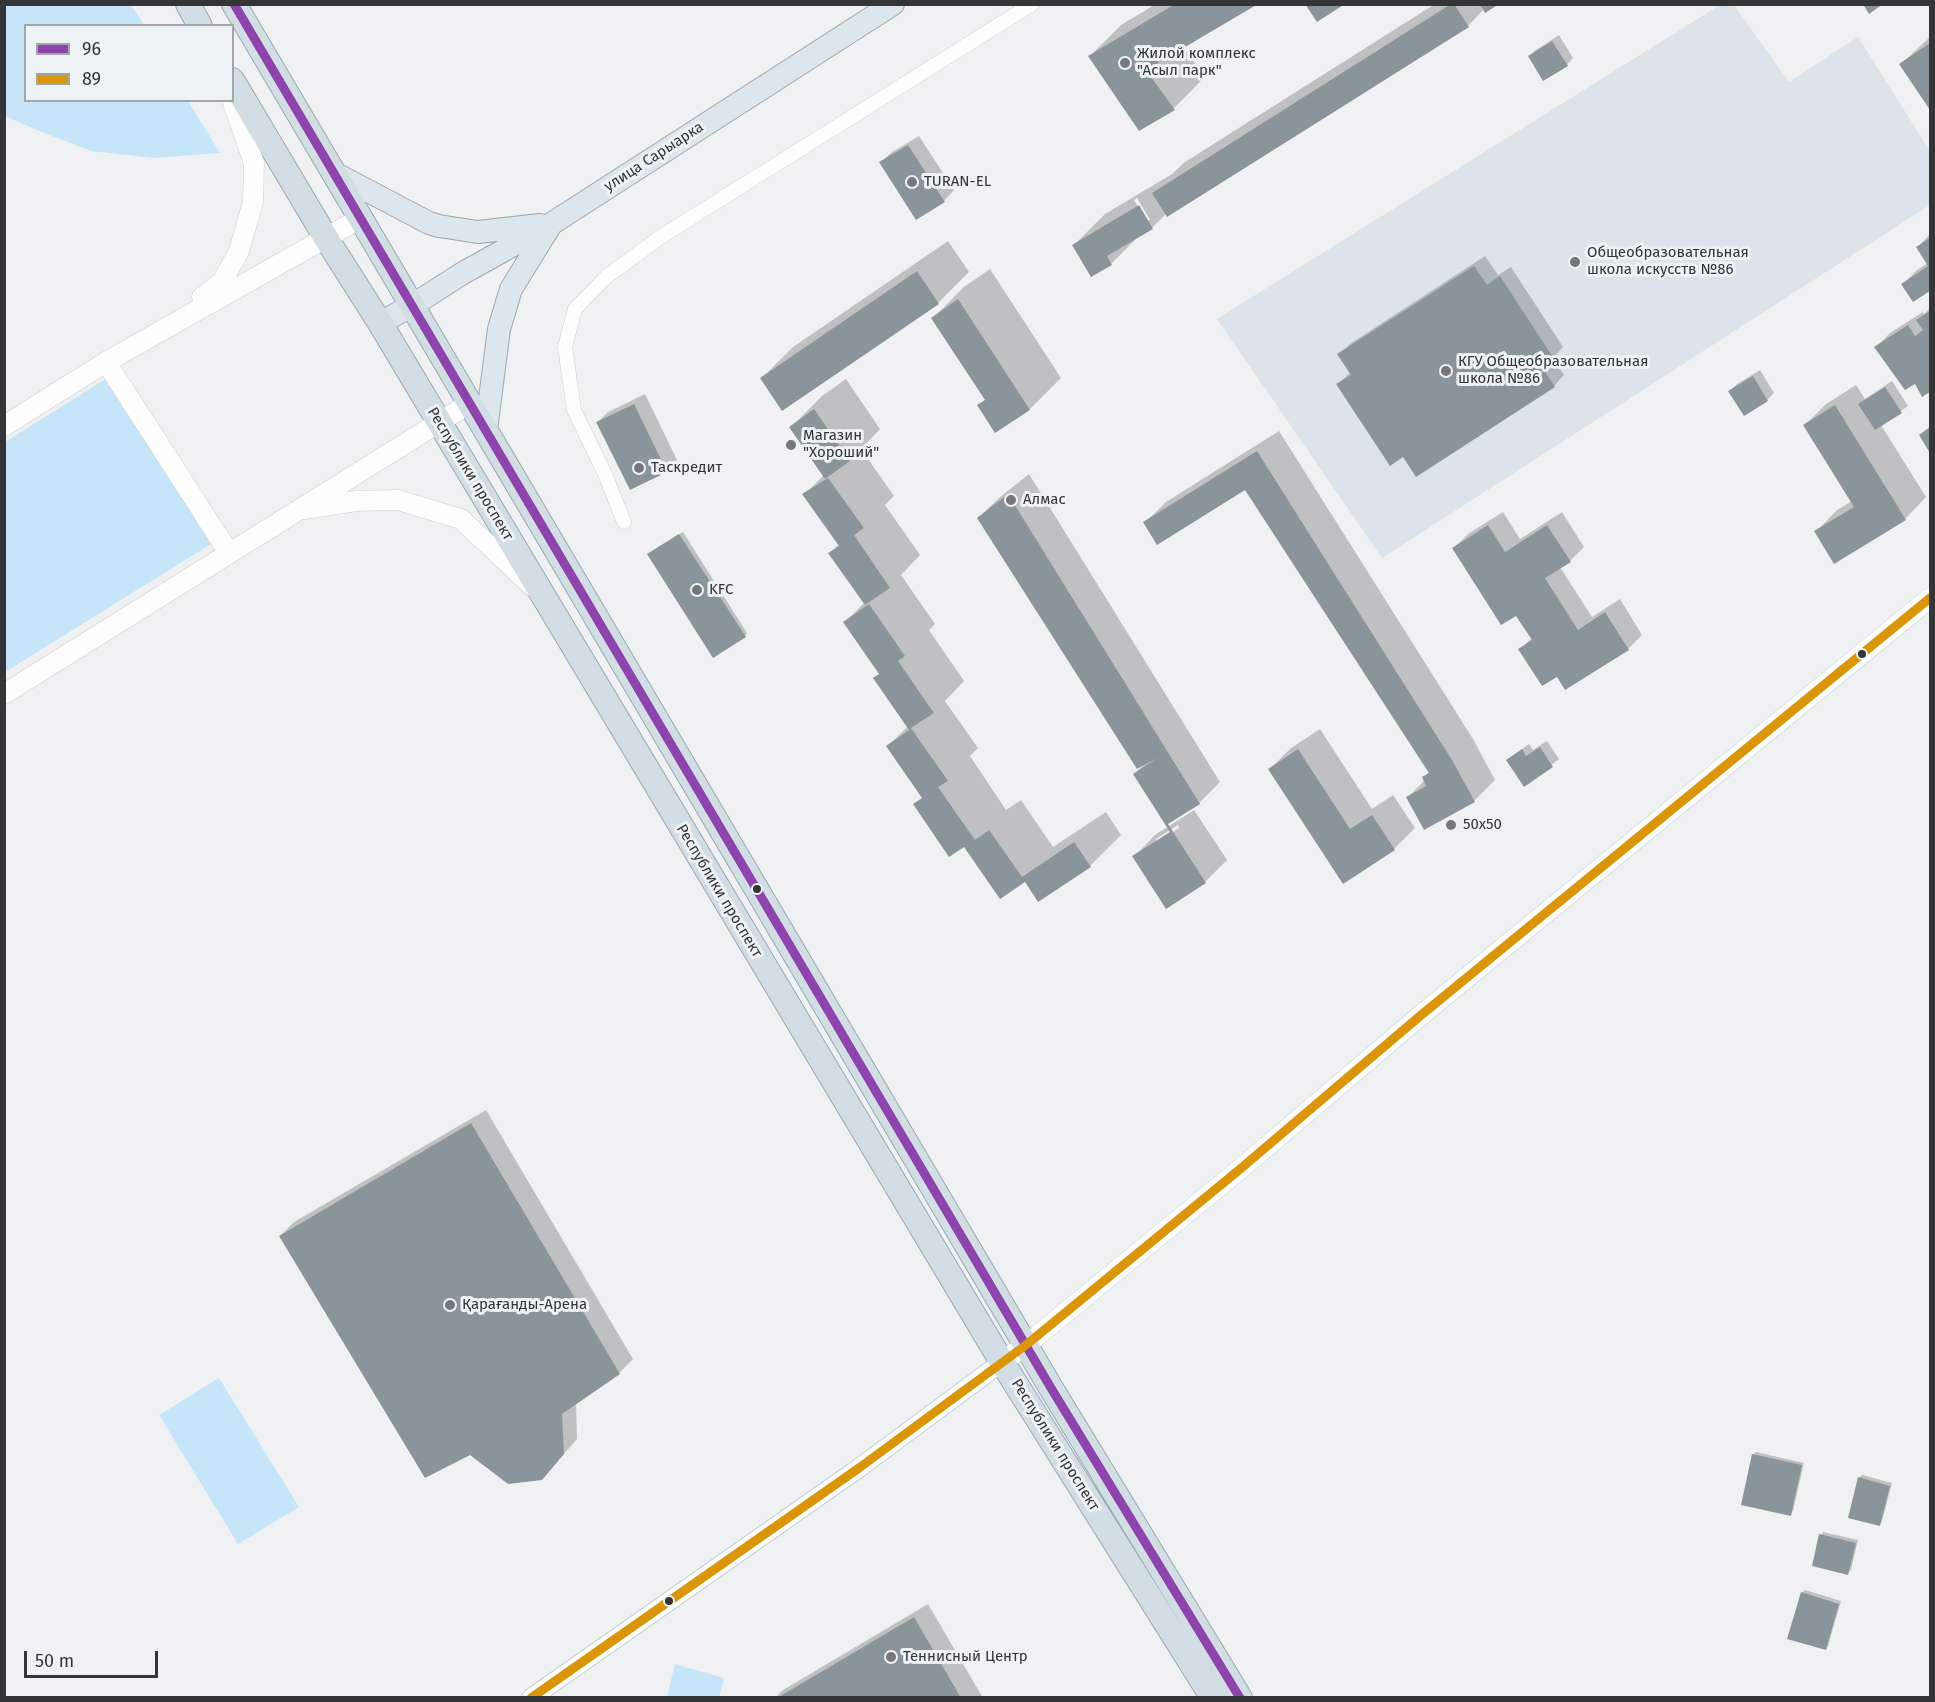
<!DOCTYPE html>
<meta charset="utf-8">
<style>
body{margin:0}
#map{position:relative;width:1935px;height:1702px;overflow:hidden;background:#eff1f3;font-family:"Fira Sans",sans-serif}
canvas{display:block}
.frame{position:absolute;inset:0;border:6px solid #333536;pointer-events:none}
.legend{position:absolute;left:24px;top:24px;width:210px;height:78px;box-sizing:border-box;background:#edf2f5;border:2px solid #a3a6a9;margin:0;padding:8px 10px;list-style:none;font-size:18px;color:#333536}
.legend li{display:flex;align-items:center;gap:12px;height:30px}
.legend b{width:30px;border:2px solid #a3a6a9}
.scale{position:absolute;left:24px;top:1651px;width:134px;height:27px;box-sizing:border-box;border:3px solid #333536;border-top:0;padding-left:8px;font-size:18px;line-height:21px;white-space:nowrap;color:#333536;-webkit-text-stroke:4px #edf2f5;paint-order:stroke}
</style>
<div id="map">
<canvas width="1935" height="1702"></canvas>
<div class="frame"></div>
<ul class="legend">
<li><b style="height:8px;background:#8e44ad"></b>96</li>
<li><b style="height:8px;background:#da9508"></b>89</li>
</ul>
<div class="scale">50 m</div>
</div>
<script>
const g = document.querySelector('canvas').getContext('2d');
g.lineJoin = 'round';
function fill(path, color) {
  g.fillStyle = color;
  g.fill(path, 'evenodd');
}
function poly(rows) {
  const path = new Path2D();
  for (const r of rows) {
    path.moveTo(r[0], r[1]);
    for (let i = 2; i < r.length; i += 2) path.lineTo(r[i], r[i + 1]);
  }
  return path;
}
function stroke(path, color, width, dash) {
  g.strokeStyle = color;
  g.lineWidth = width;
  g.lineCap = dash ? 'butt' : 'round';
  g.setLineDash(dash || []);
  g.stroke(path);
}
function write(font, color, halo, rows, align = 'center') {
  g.font = font + ' "Fira Sans",sans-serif';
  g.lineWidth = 6;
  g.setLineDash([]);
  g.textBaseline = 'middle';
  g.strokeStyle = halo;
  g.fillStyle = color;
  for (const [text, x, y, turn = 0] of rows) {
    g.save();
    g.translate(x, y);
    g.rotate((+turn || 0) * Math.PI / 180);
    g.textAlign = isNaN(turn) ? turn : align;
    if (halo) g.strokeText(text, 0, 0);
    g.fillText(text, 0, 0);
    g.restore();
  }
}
fill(poly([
 [1720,5,1734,5,1789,82,1858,37,1930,151,1930,205,1382,558,1217,319]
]), '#dce4e9');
fill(poly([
 [5,4,131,5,144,25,26,26,26,100,188,101,220,153,155,158,91,151,32,128,5,116],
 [112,375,211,544,5,672,5,442],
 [219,1378,299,1507,238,1544,159,1415],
 [675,1664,724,1678,719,1697,667,1697]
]), '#c7e5f8');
fill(poly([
 [1156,4,1255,4,1183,47,1205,77,1174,108,1090,56,1121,25],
 [1435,4,1496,4,1484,9,1468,26,1167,213,1152,228,1140,235,1111,264,1091,275,1074,245,1105,214,1172,174,1185,162],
 [1137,198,1150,220,1146,220,1134,200],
 [1559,35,1573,58,1567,65,1529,56,1536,50],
 [1930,37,1930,108,1901,64],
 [919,136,954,190,944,201,916,218,881,162,892,152],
 [1930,234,1930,289,1913,300,1903,284,1917,270,1928,263,1918,247],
 [948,241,969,272,938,303,762,378,793,347],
 [1485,256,1498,275,1511,267,1563,347,1553,358,1564,375,1554,386,1404,455,1338,384,1351,372,1339,355,1350,344],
 [990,269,1061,378,1030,409,995,431,979,406,986,399,933,318,964,287],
 [1930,308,1930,390,1923,395,1915,382,1876,347,1890,333,1923,312,1924,314],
 [1760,370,1774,393,1767,400,1744,414,1730,391,1737,384],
 [846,379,880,429,861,449,894,496,885,505,920,555,901,575,935,624,929,630,964,681,945,701,978,748,970,756,1006,810,1021,800,1053,847,1106,812,1121,835,1090,866,1026,880,964,845,915,805,923,797,888,746,908,726,880,673,845,622,865,602,830,553,839,544,804,495,824,475,791,427,822,396],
 [1892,381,1908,406,1881,425,1926,497,1905,519,1816,532,1837,510,1852,501,1805,425,1826,404,1856,385,1865,399],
 [645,394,677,460,666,471,630,488,598,422,608,412],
 [1279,431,1473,739,1495,780,1474,801,1407,798,1425,780,1423,778,1430,771,1245,487,1145,523,1166,502],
 [1029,474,1220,782,1199,803,1134,774,1145,764,978,518,1000,497],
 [1503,512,1520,539,1562,512,1584,547,1570,561,1560,567,1592,617,1620,599,1642,635,1628,649,1557,675,1520,649,1532,638,1517,614,1454,548,1468,534],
 [683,532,747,633,745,636,651,552],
 [1320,729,1372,809,1393,795,1415,828,1394,849,1344,882,1270,769,1291,748],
 [1547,741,1559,759,1525,785,1508,760,1529,744,1533,750],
 [1194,810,1227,860,1205,882,1166,907,1134,857,1155,835],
 [1178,825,1179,828,1156,843,1156,839],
 [486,1110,633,1359,619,1373,576,1402,577,1439,542,1479,280,1236,294,1222],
 [1756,1452,1804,1463,1793,1511,1790,1514,1753,1455],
 [1862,1475,1892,1483,1882,1521,1879,1524,1859,1478],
 [1823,1532,1858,1540,1851,1570,1848,1573,1821,1535],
 [1805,1590,1841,1601,1828,1646,1826,1649,1802,1593],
 [928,1604,983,1698,775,1698,783,1690]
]), '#0003');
fill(poly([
 [1175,4,1258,4,1146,70,1175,110,1139,131,1088,56],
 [1305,4,1345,4,1317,22],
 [1451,4,1454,4,1469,27,1167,217,1152,193],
 [1480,4,1499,4,1485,13],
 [1863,4,1883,4,1869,14],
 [1552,41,1568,66,1543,81,1528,56],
 [1930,43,1930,110,1899,64],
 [908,145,945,202,916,220,879,162],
 [1139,205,1153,229,1107,256,1112,265,1091,277,1072,245],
 [1930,238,1930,291,1913,302,1901,284,1928,266,1916,247],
 [1474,266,1487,285,1500,276,1554,359,1542,367,1555,387,1416,477,1403,457,1390,466,1336,384,1351,375,1337,354],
 [917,271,939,304,782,411,760,378],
 [958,299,1030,410,995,433,977,405,985,400,931,318],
 [1930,311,1930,392,1922,397,1915,384,1905,390,1874,347,1908,325,1915,336,1923,330,1916,320],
 [1753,376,1768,401,1744,416,1728,391],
 [1885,387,1902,413,1875,430,1858,404],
 [634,404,667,472,630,490,596,422],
 [1835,405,1906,520,1834,564,1814,531,1854,507,1803,425],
 [814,409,850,461,825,479,789,427],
 [1930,427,1930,453,1919,435],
 [1257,451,1452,760,1475,802,1424,830,1406,797,1426,786,1422,777,1429,773,1245,490,1157,545,1143,522],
 [828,478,864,528,854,535,890,588,865,605,828,553,839,546,802,494],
 [1008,494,1200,804,1168,824,1206,883,1166,909,1132,856,1170,832,1133,774,1157,758,1137,769,977,518],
 [1488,525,1505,552,1547,525,1571,562,1545,578,1578,630,1605,612,1629,650,1565,690,1557,677,1542,686,1518,649,1532,640,1516,616,1501,625,1452,548],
 [679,534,746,637,713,658,647,554],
 [869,604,905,656,898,661,934,713,911,728,948,781,938,787,975,840,989,830,1022,877,1074,842,1091,867,1038,902,1025,882,1000,899,964,847,949,857,913,804,922,798,886,746,909,730,873,678,879,674,843,622],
 [1540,747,1553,767,1524,787,1506,760,1522,749,1526,756],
 [1298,749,1350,829,1372,815,1395,850,1343,884,1268,769],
 [471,1123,620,1374,562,1414,564,1454,542,1480,508,1484,470,1455,425,1478,279,1236],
 [1752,1454,1802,1465,1791,1516,1741,1505],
 [1858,1477,1890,1486,1880,1526,1848,1518],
 [1819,1534,1856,1543,1848,1575,1812,1566],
 [1801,1592,1839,1604,1826,1650,1787,1639],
 [914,1617,961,1698,777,1698]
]), '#8a959a');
const minor = poly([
 [624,522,605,474,574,410,565,347,575,309,606,277,662,236,1032,4]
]);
const tertiary = poly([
 [531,1698,859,1468,1002,1362]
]);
const secondary = poly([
 [202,297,222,282,239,251,253,202,254,163,232,100],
 [106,362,229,553],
 [4,426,106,362,361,218],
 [304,509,356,501,398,500,461,519,532,586],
 [4,694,470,403],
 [1002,1362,1026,1345,1239,1170,1420,1016,1930,598]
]);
const primary = poly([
 [334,173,429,223,439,226,478,232,540,225],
 [380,323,413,305,463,273,551,224,893,4],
 [486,430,499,329,511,289,550,226]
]);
const trunk = poly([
 [188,4,200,26],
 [234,4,1051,1388,1240,1698],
 [232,80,326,238,380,323,1002,1362,1213,1698]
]);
stroke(minor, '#cdced0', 15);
stroke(tertiary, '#cdced0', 20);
stroke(secondary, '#cdced0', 21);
stroke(primary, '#98aab2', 24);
stroke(trunk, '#98aab2', 26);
stroke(minor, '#fdfdfd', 14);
stroke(tertiary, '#fdfdfd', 18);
stroke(secondary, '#fdfdfd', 20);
stroke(primary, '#dde6ea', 22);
stroke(trunk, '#d2dee4', 24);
stroke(poly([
 [234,4,1051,1388,1240,1698]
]), '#8e44ad', 9);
stroke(poly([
 [531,1698,859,1468,1026,1345,1239,1170,1420,1016,1930,598]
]), '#da9508', 9);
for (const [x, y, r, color] of [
 [1125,63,6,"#757778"],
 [912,182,6,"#757778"],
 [1575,262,6,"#757778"],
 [1446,371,6,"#757778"],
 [791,445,6,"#757778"],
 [639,468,6,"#757778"],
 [1011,500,6,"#757778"],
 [697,590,6,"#757778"],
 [1862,654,5,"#333536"],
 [1451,825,6,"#757778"],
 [757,889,5,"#333536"],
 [450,1305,6,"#757778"],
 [669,1601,5,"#333536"],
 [891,1657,6,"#757778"]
]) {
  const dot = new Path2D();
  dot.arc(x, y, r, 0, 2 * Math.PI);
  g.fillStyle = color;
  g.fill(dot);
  stroke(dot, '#edf2f5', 2);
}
write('15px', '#333536', '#edf2f5', [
 ["Жилой комплекс",1137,54],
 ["\"Асыл парк\"",1137,71],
 ["TURAN-EL",924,182],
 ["Общеобразовательная",1587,253],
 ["школа искусств №86",1587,270],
 ["КГУ Общеобразовательная",1458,362],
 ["школа №86",1458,379],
 ["Магазин",803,436],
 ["\"Хороший\"",803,453],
 ["Таскредит",651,468],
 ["Алмас",1023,500],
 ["KFC",709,590],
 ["50х50",1463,825],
 ["Қарағанды-Арена",462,1305],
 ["Теннисный Центр",903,1657]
], 'left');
write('15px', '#333536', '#edf2f5', [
 ["улица Сарыарка",654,157,-33],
 ["Республики проспект",470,474,59],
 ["Республики проспект",719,891,59],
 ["Республики проспект",1055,1445,58]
]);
</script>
